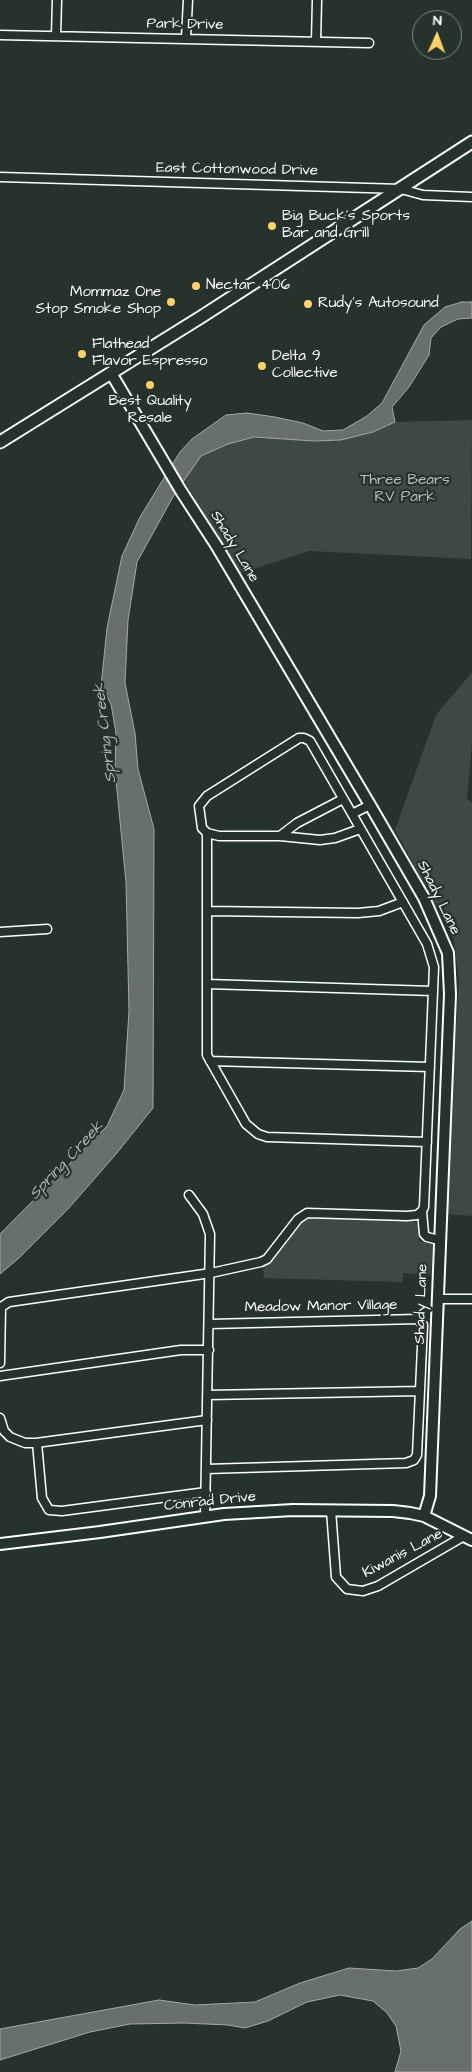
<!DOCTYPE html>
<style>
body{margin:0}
#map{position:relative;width:472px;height:2072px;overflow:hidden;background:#26332d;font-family:"Architects Daughter",sans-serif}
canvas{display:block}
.north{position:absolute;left:412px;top:10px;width:50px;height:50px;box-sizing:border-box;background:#26332d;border:1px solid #7d8581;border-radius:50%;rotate:2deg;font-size:14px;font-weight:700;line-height:20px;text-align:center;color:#fff}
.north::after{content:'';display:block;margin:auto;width:18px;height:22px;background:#ffd166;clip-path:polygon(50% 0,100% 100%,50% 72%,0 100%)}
</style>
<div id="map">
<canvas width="472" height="2072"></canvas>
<div class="north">N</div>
</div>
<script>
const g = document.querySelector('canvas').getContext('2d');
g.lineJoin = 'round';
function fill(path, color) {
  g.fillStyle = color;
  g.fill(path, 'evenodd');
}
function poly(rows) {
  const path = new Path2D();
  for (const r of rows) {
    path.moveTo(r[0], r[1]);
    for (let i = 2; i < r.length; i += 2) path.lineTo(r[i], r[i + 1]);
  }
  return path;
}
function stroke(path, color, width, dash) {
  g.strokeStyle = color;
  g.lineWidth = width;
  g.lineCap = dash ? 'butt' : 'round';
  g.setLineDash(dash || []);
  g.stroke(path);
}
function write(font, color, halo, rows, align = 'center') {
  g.font = font + ' "Architects Daughter",sans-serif';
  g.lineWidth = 4.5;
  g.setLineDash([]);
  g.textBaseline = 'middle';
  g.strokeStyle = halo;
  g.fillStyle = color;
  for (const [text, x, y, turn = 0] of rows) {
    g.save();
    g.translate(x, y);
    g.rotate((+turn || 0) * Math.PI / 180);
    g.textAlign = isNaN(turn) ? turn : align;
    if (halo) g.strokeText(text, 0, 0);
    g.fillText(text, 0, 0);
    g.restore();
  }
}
fill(poly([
 [472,420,471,559,309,551,238,574,184,481,201,456,228,444,254,437,314,441,341,440,373,432,395,422],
 [472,672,472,744,467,799,472,802,472,1216,445,1214,459,980,454,940,395,830,436,715],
 [313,1218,414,1221,419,1226,419,1241,433,1244,431,1275,403,1273,403,1282,264,1278,263,1269,273,1260,301,1219]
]), '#3e4944');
const water = poly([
 [462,302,472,302,472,318,458,319,441,327,431,338,429,355,409,387,392,407,395,422,373,432,341,440,314,441,254,437,228,444,201,456,174,495,137,562,128,620,125,683,135,733,138,769,154,829,153,1108,116,1154,68,1209,19,1258,0,1274,0,1234,107,1126,124,1090,129,1011,126,882,115,770,116,733,111,704,101,686,107,628,122,556,140,517,180,452,192,439,226,415,247,413,275,417,303,423,323,431,343,430,367,416,382,403,424,325,445,307,462,302],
 [472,1921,472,2072,395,2072,401,2051,396,2026,387,2013,373,2001,340,1995,307,2002,268,2021,245,2028,228,2025,184,2023,130,2024,90,2032,0,2060,0,2029,159,2000,195,2005,255,2002,300,1983,349,1968,396,1971,418,1968,432,1959,460,1929,472,1921]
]);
fill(water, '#67706c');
stroke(water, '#a4a9a7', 1);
const street = poly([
 [0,35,369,43],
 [56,36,57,0],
 [186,38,188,0],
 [316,42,317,0],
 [0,177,401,189,423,195,472,197],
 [352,814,370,805],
 [207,833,207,1055,246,1124,258,1134,267,1137,427,1142],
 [280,836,297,823,343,799],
 [208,911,358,913,379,911,403,902],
 [0,932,47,929],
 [207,984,433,991],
 [210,1061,430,1067],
 [189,1195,203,1214,210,1234,205,1517],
 [422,1211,424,1234,427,1237,439,1240],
 [438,1299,472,1299],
 [0,1363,1,1307,9,1302,211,1273,261,1262,267,1259,298,1219,307,1213,407,1216,417,1215,422,1211,424,1207,434,967,427,944,310,741,304,738,299,738,207,796,199,806,202,828,207,833,219,836,280,836,320,840,335,838,360,829],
 [0,1376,181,1350,209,1350],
 [208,1395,420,1391],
 [0,1418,4,1431,10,1437,25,1443,36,1443,207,1420],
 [37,1443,42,1498,49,1510,62,1511,206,1492],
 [206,1469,406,1463,414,1460,417,1455,423,1325,418,1319,210,1324],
 [331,1510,336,1577,347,1589,363,1591,378,1586,464,1536]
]);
const secondary = poly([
 [111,373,181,491,216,545,370,805,424,898,448,953,450,994,430,1496,424,1516],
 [0,1544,100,1532,224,1514,293,1510,393,1511,410,1513,424,1516,472,1540]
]);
const primary = poly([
 [0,442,201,317,472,142]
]);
stroke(street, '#fff', 11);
stroke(secondary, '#fff', 14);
stroke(primary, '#fff', 15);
stroke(street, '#26332d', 8);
stroke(secondary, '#26332d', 10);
stroke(primary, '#26332d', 11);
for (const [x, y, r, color] of [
 [272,226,5,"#ffd166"],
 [196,286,5,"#ffd166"],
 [171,302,5,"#ffd166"],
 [308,304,5,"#ffd166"],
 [82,354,5,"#ffd166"],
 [262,366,5,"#ffd166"],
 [150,385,5,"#ffd166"]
]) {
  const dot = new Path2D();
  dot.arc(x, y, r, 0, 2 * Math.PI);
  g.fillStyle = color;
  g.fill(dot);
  stroke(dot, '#26332d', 2);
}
write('15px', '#fff', '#26332d', [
 ["Park Drive",185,25,1],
 ["East Cottonwood Drive",237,170,1],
 ["Shady Lane",234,547,59],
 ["Shady Lane",438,898,64],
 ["Shady Lane",422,1304,-88],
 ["Meadow Manor Village",321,1307,-1],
 ["Conrad Drive",210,1502,-6],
 ["Kiwanis Lane",403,1554,-28]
]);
write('15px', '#fff', '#26332d', [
 ["Big Buck's Sports",282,217],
 ["Bar and Grill",282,234],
 ["Nectar 406",206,286],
 ["Mommaz One",161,293,"right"],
 ["Stop Smoke Shop",161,310,"right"],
 ["Rudy's Autosound",318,304],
 ["Flathead",92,345],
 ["Flavor Espresso",92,362],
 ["Delta 9",272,357],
 ["Collective",272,374],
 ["Best Quality",150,402,"center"],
 ["Resale",150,419,"center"]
], 'left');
write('15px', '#bbbfbe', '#26332d', [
 ["Three Bears",405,481],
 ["RV Park",405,498]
]);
write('italic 16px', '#b3b8b6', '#26332d', [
 ["Spring Creek",106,733,-97],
 ["Spring Creek",67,1161,-47]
]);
</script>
